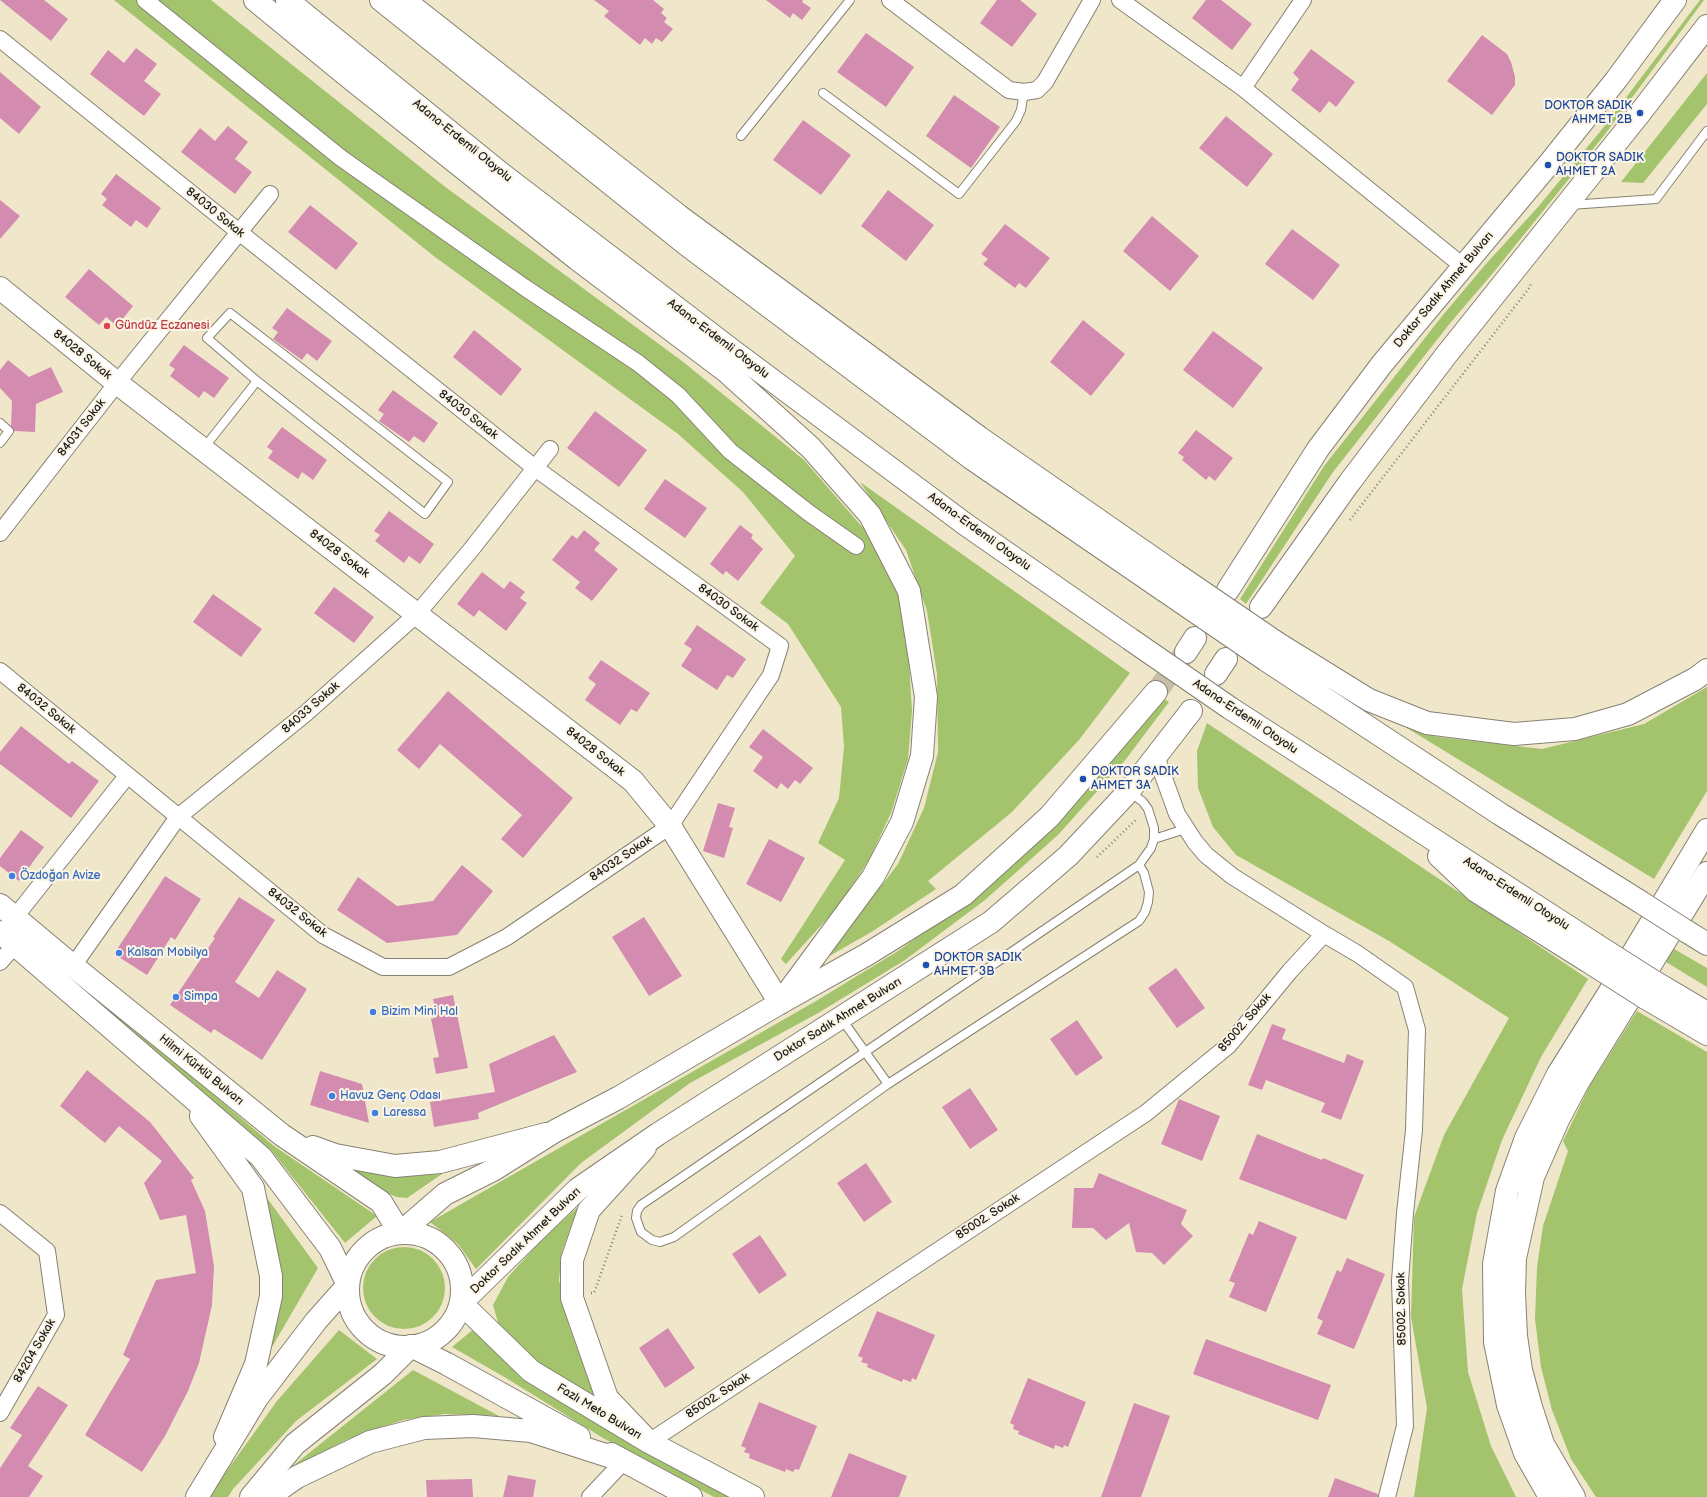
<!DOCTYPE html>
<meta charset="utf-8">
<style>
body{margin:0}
canvas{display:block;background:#f0e7ca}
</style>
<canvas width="1707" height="1497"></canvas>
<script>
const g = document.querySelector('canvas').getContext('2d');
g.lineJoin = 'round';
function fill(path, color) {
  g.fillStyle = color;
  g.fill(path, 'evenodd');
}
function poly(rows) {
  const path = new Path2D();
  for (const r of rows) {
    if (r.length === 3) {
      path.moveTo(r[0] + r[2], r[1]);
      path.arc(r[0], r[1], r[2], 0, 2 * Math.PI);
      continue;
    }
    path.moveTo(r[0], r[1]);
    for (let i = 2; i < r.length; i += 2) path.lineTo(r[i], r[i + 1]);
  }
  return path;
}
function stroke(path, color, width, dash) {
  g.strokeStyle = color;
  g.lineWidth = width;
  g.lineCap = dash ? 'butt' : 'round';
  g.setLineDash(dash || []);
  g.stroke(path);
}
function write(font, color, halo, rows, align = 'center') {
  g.font = font + ' "Balsamiq Sans",sans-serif';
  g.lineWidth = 4;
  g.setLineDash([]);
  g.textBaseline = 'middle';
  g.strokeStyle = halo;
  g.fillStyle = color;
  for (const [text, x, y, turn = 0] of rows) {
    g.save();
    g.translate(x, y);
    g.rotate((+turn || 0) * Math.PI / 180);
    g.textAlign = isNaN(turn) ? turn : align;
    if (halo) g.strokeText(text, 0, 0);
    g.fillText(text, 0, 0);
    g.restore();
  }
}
fill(poly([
 [114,0,211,0,444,186,682,361,804,460,871,537,896,585,908,646,912,711,908,759,891,813,869,860,836,909,786,964,781,959,845,860,818,843,839,798,844,747,841,707,788,624,760,603,795,556,743,492,678,434,435,257],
 [1700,0,1704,0,1606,133,1493,273,1451,322,1333,472,1246,604,1240,599,1324,466,1443,315,1485,265,1538,207,1603,128],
 [1707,73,1707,104,1643,183,1621,182],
 [860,482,1130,673,1079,740,1012,812,928,881,936,889,873,931,826,958,898,864,924,808,938,752,937,674,927,611,906,550],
 [1707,687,1707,791,1654,879,1407,728,1438,737,1542,749,1644,724],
 [1159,695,1169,702,1126,759,1058,835,985,900,905,960,820,1012,690,1083,581,1163,476,1269,458,1244,430,1222,816,1001,898,951,978,893],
 [1207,723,1588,979,1541,1057,1502,1140,1477,1213,1462,1289,1468,1372,1491,1446,1516,1497,1414,1497,1427,1408,1411,1317,1414,1217,1444,1135,1509,1018,1389,941,1236,855,1213,827,1198,788,1197,751],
 [0,918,77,979,274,1146,377,1216,345,1243,271,1150,74,981,0,923],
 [1674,949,1707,968,1707,987,1666,962],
 [1637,1011,1707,1052,1707,1497,1596,1497,1571,1459,1552,1410,1541,1367,1535,1319,1537,1267,1543,1226,1568,1151,1563,1141,1589,1087],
 [342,1165,395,1177,442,1174,407,1198,397,1197,371,1187],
 [259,1187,318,1268,261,1366],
 [578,1207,562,1251,559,1280,569,1326,595,1398,535,1363,499,1326,493,1305,508,1277,546,1235],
 [404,1288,41],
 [475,1328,511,1366,558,1400,606,1429,730,1497,714,1497,603,1438,506,1378,452,1347],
 [339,1330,377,1359,296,1421,233,1489,228,1497,208,1497,277,1401],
 [413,1370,499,1416,444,1414,403,1420,348,1439,289,1469]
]), '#a3c36c');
fill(poly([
 [0,0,44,0,68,19,51,41],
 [594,0,653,0,664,9,661,13,667,18,664,22,673,29,662,42,656,38,652,44,645,38,640,45,604,16,609,11],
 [766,0,803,0,802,2,811,8,802,20,793,13,790,18],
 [997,0,1020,0,1037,14,1012,47,980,23],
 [1206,0,1221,0,1252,24,1232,50,1192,18],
 [866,33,914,67,886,107,837,72],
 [1482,35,1507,54,1511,62,1515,77,1515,85,1492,115,1447,81],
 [136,48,157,64,144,81,161,94,144,116,90,74,108,50,124,63],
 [1311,49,1355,82,1336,107,1329,101,1320,113,1291,90,1299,79,1293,73],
 [0,72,41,107,19,134,0,118],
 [954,95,1000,127,971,168,926,136],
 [1226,116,1273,154,1247,187,1199,148],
 [803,120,851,155,821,195,773,160],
 [228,126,248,142,235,159,252,172,235,194,181,152,200,128,215,141],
 [116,174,161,208,147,228,136,220,131,227,102,205,107,199,101,194],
 [888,190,934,225,906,261,861,226],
 [0,200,20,216,0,239],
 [310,205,358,243,336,270,288,232],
 [1152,216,1199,256,1170,291,1123,251],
 [1005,224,1050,258,1026,288,1019,283,1015,288,983,264,988,259,981,254],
 [1292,229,1340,265,1313,300,1265,264],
 [89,269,133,306,117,326,106,317,99,325,65,297],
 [287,308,332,341,317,361,307,353,302,360,273,339,278,332,272,328],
 [1083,320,1125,354,1091,396,1050,362],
 [474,330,522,369,501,396,453,357],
 [1213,331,1263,368,1233,408,1183,370],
 [184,345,229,378,214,398,204,391,199,398,170,376,175,369,169,365],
 [8,360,29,377,51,367,63,392,36,404,35,432,14,431,11,426,12,401,0,388,0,370],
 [393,390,438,423,424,443,414,436,409,442,379,421,384,414,378,410],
 [595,411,647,450,619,487,567,448],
 [282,427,327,460,313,480,302,472,298,479,268,458,273,451,267,447],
 [1196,430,1233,458,1215,481,1209,476,1206,480,1182,460,1184,457,1178,453],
 [665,479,707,508,685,538,644,509],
 [389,511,434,544,420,564,409,556,404,563,375,541,380,535,374,531],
 [740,525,753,535,751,538,763,549,738,581,726,571,723,575,710,564],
 [584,530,600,543,594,550,618,569,592,601,575,588,580,582,552,560,572,535,577,539],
 [482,572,504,589,510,581,525,592,520,598,527,603,506,631,479,610,474,617,457,604],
 [334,587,374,617,354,643,314,613],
 [213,594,262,629,241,657,193,622],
 [697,625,746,659,733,678,727,675,717,690,681,666,692,649,684,644],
 [601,660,650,693,637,712,631,709,620,725,585,700,596,684,588,678],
 [448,691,573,798,523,858,501,839,522,815,440,744,419,769,397,750],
 [21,726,69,764,72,761,99,781,71,818,0,764,0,752],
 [763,729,813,768,800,784,795,780,788,789,781,783,777,789,753,771,763,757,749,747],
 [718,803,735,808,729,827,733,828,724,858,703,851],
 [21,830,44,847,19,881,0,866,0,858],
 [769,839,805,858,781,902,746,884],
 [462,865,493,891,457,935,387,943,337,910,358,877,397,906,433,901],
 [165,876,201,899,175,940,171,937,147,975,114,954],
 [239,897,275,920,235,982,259,998,277,970,307,989,262,1060,214,1029,211,1033,170,1005,215,938,213,937],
 [644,917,682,976,649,996,612,937],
 [1176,968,1205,1008,1177,1028,1148,988],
 [453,995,468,1068,436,1074,433,1058,439,1057,431,1019,437,1017,433,999],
 [1077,1020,1103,1058,1076,1076,1050,1039],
 [1272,1024,1286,1029,1282,1039,1344,1063,1347,1054,1364,1061,1341,1120,1321,1112,1325,1103,1266,1080,1262,1090,1248,1085],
 [554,1035,577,1072,478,1113,479,1119,434,1127,430,1102,495,1092,489,1064],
 [87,1070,150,1122,194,1178,191,1180,205,1211,214,1266,212,1305,199,1363,188,1391,165,1436,142,1472,85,1435,130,1359,123,1355,156,1280,196,1273,186,1215,160,1220,144,1183,162,1161,119,1126,105,1143,60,1106],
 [320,1071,362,1084,369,1123,310,1105],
 [970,1088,998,1130,970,1149,942,1107],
 [1179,1099,1220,1116,1202,1161,1161,1144],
 [1257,1134,1322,1160,1323,1158,1364,1175,1346,1220,1239,1179],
 [866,1163,892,1202,864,1222,837,1183],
 [1099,1173,1187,1210,1181,1224,1193,1236,1164,1265,1152,1253,1136,1252,1129,1223,1106,1240,1093,1228,1072,1228,1074,1188,1093,1188],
 [1259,1221,1297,1237,1266,1312,1229,1297,1235,1283,1229,1281,1249,1233,1253,1235],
 [760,1235,787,1275,759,1294,732,1254],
 [1347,1258,1385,1274,1354,1349,1317,1334,1323,1321,1317,1318,1337,1270,1341,1272],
 [877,1311,935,1335,916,1380,912,1378,911,1382,903,1379,902,1382,867,1367,868,1364,861,1362,863,1358,858,1356],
 [668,1328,695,1368,665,1388,639,1348],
 [1206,1339,1331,1385,1318,1420,1193,1374],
 [1028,1378,1086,1402,1068,1447,1064,1445,1063,1448,1055,1445,1054,1449,1018,1434,1019,1431,1013,1429,1014,1425,1010,1423],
 [38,1386,68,1405,28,1466,43,1476,29,1497,0,1497,0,1468,22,1435,10,1428],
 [759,1402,817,1426,799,1470,795,1469,793,1472,786,1469,785,1472,749,1458,750,1454,744,1452,746,1448,741,1446],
 [1134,1403,1170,1416,1141,1497,1101,1497],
 [849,1453,907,1476,899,1497,831,1497],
 [508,1475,536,1480,533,1497,503,1497],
 [1335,1478,1378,1494,1378,1497,1328,1497],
 [472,1479,473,1497,427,1497,426,1480]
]), '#d48bb0');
stroke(poly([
 [1156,692,1185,653]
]), '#c6bea7', 22, [22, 11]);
const lane = poly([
 [823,93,959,194,1016,121,1021,110,1024,92],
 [741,136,850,0],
 [1570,205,1656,199,1707,131],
 [230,313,448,482,425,514,257,381,207,338,230,313],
 [0,423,9,431,0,443],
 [203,449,257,381],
 [1129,791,1143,802,1148,809,1154,828,1154,839,1151,848,1139,865,641,1205,637,1211,636,1218,641,1232,652,1240,660,1242,674,1237,888,1084,1139,921,1145,912,1148,902,1149,892,1144,873,1139,865],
 [1154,839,1185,829],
 [841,1018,888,1084]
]);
const street = poly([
 [145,0,341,158,524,287,638,363,678,395,730,451,809,513,856,546],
 [890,0,1009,90,1024,92,1037,90,1045,82,1092,0],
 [1120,0,1243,88,1464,267],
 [0,39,239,232,535,468,780,646,771,675,670,826,507,937,449,967,383,967,323,935,0,671],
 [1243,88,1303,0],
 [0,533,117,383,270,194],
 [1156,756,1177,814,1195,842,1206,855,1232,876,1324,934],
 [15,917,127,776],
 [0,962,16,944],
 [73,966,178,817,305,714,417,614,470,551,550,449],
 [0,1213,47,1251,56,1315,0,1413],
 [649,1442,1146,1113,1229,1045,1290,971,1324,934,1358,954,1405,987,1417,1030,1414,1130,1405,1213,1400,1281,1405,1426,1387,1497],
 [590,1497,624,1461]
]);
const secondary = poly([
 [0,288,117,383,633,781,670,826,780,1003],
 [0,905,73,966,282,1135,381,1202,400,1233],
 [0,932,261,1157,330,1248,348,1285],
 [201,1116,253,1188,271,1276,271,1296,256,1364,225,1437],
 [313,1147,335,1155,395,1166,440,1162,546,1134],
 [645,1148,589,1210,572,1260,572,1298,607,1398,649,1442],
 [461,1303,531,1371,649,1442,753,1497],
 [411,1346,447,1364,579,1437],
 [611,1454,691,1497],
 [268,1497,297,1477,370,1442,424,1428,473,1426,531,1431,624,1461]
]);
const primary = poly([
 [1228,590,1318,449,1382,364,1548,165,1616,80,1675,0],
 [1261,607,1349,483,1447,354,1640,113,1707,26],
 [1186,652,1195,638],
 [1216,674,1226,659],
 [405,1290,57],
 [400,1233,445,1194,493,1170,555,1131,618,1098,780,1003,866,955,963,895,1049,817,1156,692],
 [461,1303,578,1189,658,1134,991,922,1068,856,1129,791,1191,711],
 [197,1497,257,1398,316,1321,348,1285],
 [251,1497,295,1444,383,1374,411,1346]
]);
const highway = poly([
 [255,0,345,74,577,259,727,372,811,448,870,515,909,591,926,697,922,756,902,822,873,877,780,1003],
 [287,0,503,175,733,351,965,524,1130,639],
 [381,0,687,245,971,458,1165,591],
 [404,0,679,216,980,438,1176,574],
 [1277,643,1369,700,1427,723,1514,734,1575,729,1628,714,1695,679,1707,670],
 [1266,660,1500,814,1639,901],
 [1230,708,1595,944],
 [1439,856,1476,891,1586,960],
 [1686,931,1707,944],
 [1653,981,1707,1013],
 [1644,997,1707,1034],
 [1550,1497,1525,1453,1508,1405,1495,1342,1494,1264,1507,1191,1526,1138,1558,1074,1609,993,1707,830],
 [1574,1497,1543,1444,1531,1407,1521,1370,1516,1336,1514,1293,1515,1258,1533,1177,1558,1120,1577,1084,1707,873]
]);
stroke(lane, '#868273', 10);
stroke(street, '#868273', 18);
stroke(secondary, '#868273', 24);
stroke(primary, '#868273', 24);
stroke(highway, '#868273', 24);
stroke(poly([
 [1350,520,1530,287,1531,282],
 [1097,857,1137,819],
 [591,1293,594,1293,622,1215]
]), '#868273', 2.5, [1, 3]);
stroke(lane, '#fff', 8);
stroke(street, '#fff', 16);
stroke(secondary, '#fff', 22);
stroke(primary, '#fff', 22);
stroke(highway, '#fff', 22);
const highwayBridge = poly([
 [1176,574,1277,643],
 [1165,591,1266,660],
 [1130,639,1230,708],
 [1639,901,1686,931],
 [1595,944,1653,981],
 [1586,960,1644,997]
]);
stroke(highwayBridge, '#868273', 24, []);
stroke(highwayBridge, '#fff', 22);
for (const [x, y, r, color] of [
 [1640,113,4,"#1a4fb4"],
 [1548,165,4,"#1a4fb4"],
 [107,326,4,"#e0444e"],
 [1083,779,4,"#1a4fb4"],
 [12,876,4,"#3f7fe0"],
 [119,953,4,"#3f7fe0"],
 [926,965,4,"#1a4fb4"],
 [176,997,4,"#3f7fe0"],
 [373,1012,4,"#3f7fe0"],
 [332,1096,4,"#3f7fe0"],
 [375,1113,4,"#3f7fe0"]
]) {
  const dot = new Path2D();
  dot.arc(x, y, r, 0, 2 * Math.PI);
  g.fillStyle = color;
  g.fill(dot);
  stroke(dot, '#fcf5e5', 1.5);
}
write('12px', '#164399', '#fcf5e5', [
 ["DOKTOR SADIK",1632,106,"right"],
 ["AHMET 2B",1632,120,"right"],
 ["DOKTOR SADIK",1556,158],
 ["AHMET 2A",1556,172],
 ["DOKTOR SADIK",1091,772],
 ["AHMET 3A",1091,786],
 ["DOKTOR SADIK",934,958],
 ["AHMET 3B",934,972]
], 'left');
write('12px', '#1c1c1c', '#fcf5e5', [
 ["Adana-Erdemli Otoyolu",462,141,39],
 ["84030 Sokak",215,213,39],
 ["Doktor Sadık Ahmet Bulvarı",1444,290,-50],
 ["Adana-Erdemli Otoyolu",718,339,37],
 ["84028 Sokak",82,355,39],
 ["84030 Sokak",468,415,38],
 ["84031 Sokak",82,428,-52],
 ["Adana-Erdemli Otoyolu",979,532,36],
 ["84028 Sokak",339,554,37],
 ["84030 Sokak",728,608,36],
 ["84033 Sokak",311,708,-41],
 ["84032 Sokak",46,709,39],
 ["Adana-Erdemli Otoyolu",1245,717,34],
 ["84028 Sokak",595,752,38],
 ["84032 Sokak",621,859,-34],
 ["Adana-Erdemli Otoyolu",1516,894,33],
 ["84032 Sokak",297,913,38],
 ["Doktor Sadık Ahmet Bulvarı",838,1020,-32],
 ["85002. Sokak",1245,1023,-49],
 ["Hilmi Kürklü Bulvarı",201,1070,39],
 ["85002. Sokak",988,1217,-33],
 ["Doktor Sadık Ahmet Bulvarı",526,1241,-44],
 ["85002. Sokak",1402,1309,-91],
 ["84204 Sokak",35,1351,-60],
 ["85002. Sokak",718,1396,-33],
 ["Fazlı Meto Bulvarı",599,1412,31]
]);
write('12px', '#be3a42', '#fcf5e5', [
 ["Gündüz Eczanesi",115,326]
], 'left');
write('12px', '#366cbe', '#fcf5e5', [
 ["Özdoğan Avize",20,876],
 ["Kalsan Mobilya",127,953],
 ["Simpa",184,997],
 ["Bizim Mini Hal",381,1012],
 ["Havuz Genç Odası",340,1096],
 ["Laressa",383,1113]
], 'left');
</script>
